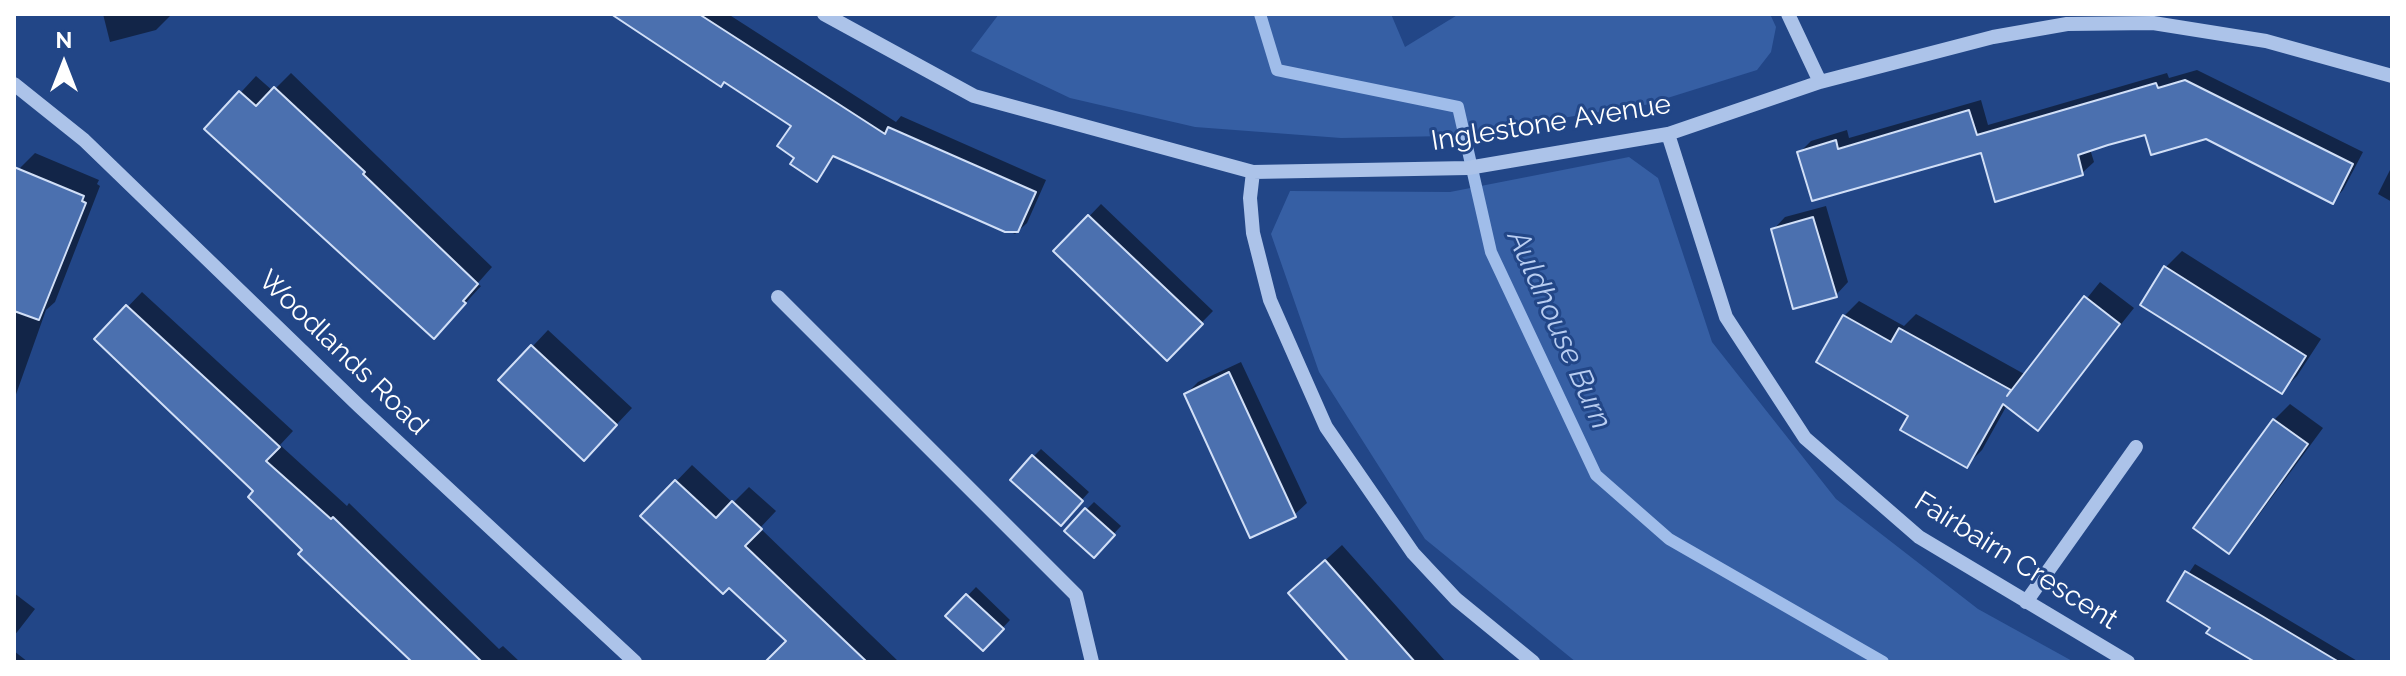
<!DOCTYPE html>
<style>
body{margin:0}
#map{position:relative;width:2406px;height:676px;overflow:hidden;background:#224687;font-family:Raleway,sans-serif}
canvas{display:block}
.frame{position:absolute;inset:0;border:16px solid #fff;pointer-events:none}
.north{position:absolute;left:24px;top:24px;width:80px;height:80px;-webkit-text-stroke:6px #224687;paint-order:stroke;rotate:0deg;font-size:22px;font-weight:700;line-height:32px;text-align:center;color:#fff}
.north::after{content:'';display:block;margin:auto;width:28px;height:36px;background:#fff;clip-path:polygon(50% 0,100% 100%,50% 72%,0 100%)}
</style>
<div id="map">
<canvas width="2406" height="676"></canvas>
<div class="frame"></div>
<div class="north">N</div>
</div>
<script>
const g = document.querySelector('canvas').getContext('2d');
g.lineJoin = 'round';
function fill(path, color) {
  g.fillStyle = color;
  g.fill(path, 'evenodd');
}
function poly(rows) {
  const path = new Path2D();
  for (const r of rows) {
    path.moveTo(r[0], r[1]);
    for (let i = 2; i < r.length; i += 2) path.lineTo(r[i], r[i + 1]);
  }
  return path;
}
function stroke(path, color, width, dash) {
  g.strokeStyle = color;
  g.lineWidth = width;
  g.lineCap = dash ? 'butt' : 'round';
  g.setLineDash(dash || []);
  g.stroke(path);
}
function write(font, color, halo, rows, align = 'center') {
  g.font = font + ' Raleway,sans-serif';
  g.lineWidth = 6;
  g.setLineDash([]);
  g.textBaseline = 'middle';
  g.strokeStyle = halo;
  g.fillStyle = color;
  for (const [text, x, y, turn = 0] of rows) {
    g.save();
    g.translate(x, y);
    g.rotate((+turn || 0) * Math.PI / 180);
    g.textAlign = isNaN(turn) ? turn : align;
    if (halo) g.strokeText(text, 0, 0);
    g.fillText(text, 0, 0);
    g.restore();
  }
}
fill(poly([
 [999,14,1391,14,1405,47,1459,14,1770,14,1776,27,1771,52,1757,70,1645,105,1447,136,1341,138,1195,127,1070,98,971,51],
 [1629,157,1658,178,1712,342,1836,499,1978,609,2074,662,1576,662,1425,539,1319,372,1271,234,1290,191,1450,192]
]), '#365fa4');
fill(poly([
 [103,14,172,14,156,30,110,42],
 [622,14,728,14,896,122,901,116,1046,180,1027,223,1015,234,836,155,817,179,797,157,793,126],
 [2197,70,2363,152,2343,190,2332,202,2206,137,2147,133,2090,149,2094,162,2082,173,1982,150,1800,152,1811,141,1847,130,1849,138,1981,100,1988,125,2167,73,2169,78],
 [291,73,492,267,477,284,481,286,450,320,207,129,256,76,273,91],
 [35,153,99,180,97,184,100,186,55,302,46,310,14,400,14,182,19,169],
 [2392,166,2392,202,2378,194],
 [1101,204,1213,311,1167,358,1056,251],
 [1826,206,1848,282,1836,295,1773,230,1785,217],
 [2182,251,2321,339,2297,376,2281,392,2166,267],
 [2100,282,2134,308,2038,428,2007,405,1982,450,1967,465,1910,415,1844,316,1859,301,1904,326,1916,314,2026,375],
 [142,292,293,431,280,445,347,506,349,503,499,649,503,646,520,662,416,662,305,550,256,491,97,339],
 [548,330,632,408,600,442,501,380],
 [1241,362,1307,503,1294,515,1186,394,1198,382],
 [2290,404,2323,428,2244,535,2228,551,2274,420],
 [1041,449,1089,492,1068,515,1033,457],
 [692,465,733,503,749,487,776,511,760,528,899,662,796,662,789,641,729,585,643,516],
 [1094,502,1121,526,1094,555,1086,510],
 [1342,545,1446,662,1352,662,1307,577],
 [2195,564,2359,662,2259,662,2170,601],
 [976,587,1010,620,983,649,948,616],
 [14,593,35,609,14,636],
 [14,651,28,662,14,662]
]), '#0007');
stroke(poly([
 [1260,14,1277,70,1458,107,1491,252,1596,475,1669,539,1883,662]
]), '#a0bdea', 12);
const building = poly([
 [611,14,699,14,885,134,888,127,1036,192,1018,232,1005,232,833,156,817,182,790,164,794,158,777,146,791,126,724,82,721,87,611,14],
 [2185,80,2353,164,2333,204,2206,139,2151,155,2145,135,2108,145,2078,155,2083,175,1995,202,1981,153,1812,201,1797,152,1836,140,1838,149,1969,110,1977,135,2156,83,2158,88,2185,80],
 [274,87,365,172,363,174,478,284,463,301,466,303,434,339,204,129,239,91,256,106,274,87],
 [14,167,84,196,82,201,86,203,39,320,14,311,14,167],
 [1088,215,1203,324,1167,361,1053,251,1088,215],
 [1813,217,1837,297,1793,309,1771,229,1813,217],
 [2164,266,2306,356,2282,394,2140,305,2164,266],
 [2084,296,2120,324,2038,431,2003,404,1967,468,1900,430,1908,416,1816,362,1843,315,1891,342,1899,328,2011,390,2007,396,2084,296],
 [126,305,280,447,266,461,331,519,333,517,482,662,412,662,298,554,302,550,248,497,253,491,94,339,126,305],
 [531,345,617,425,584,461,498,380,531,345],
 [1229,372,1296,517,1250,538,1184,394,1229,372],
 [2273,419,2308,444,2229,554,2193,528,2273,419],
 [1032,455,1083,501,1061,526,1010,480,1032,455],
 [675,480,716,518,732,501,762,529,745,546,867,662,765,662,786,641,729,588,723,594,640,516,675,480],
 [1085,508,1115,535,1094,558,1064,531,1085,508],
 [1325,560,1415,662,1349,662,1288,593,1325,560],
 [2185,571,2262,616,2339,662,2255,662,2206,633,2210,628,2167,601,2185,571],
 [966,594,1004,629,983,651,945,616,966,594]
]);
fill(building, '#4b70af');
stroke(building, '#d1dff7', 2);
stroke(poly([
 [824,14,974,96,1253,172,1468,168,1668,134,1820,82,1993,37,2067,24,2153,23,2266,41,2392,76],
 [1788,14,1820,82],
 [14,84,84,140,359,406,635,662],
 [1668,134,1726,317,1805,438,1919,537,2128,662],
 [1253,172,1250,198,1253,233,1270,300,1326,427,1413,553,1456,599,1533,662],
 [778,297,1076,595,1092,662],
 [2026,602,2136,447]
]), '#acc3e9', 14);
write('28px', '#fff', '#224687', [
 ["Inglestone Avenue",1551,123,-9],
 ["Woodlands Road",343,353,44],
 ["Fairbairn Crescent",2016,561,32]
]);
write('italic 30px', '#b8cdf1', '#224687', [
 ["Auldhouse Burn",1559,330,66]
]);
</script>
